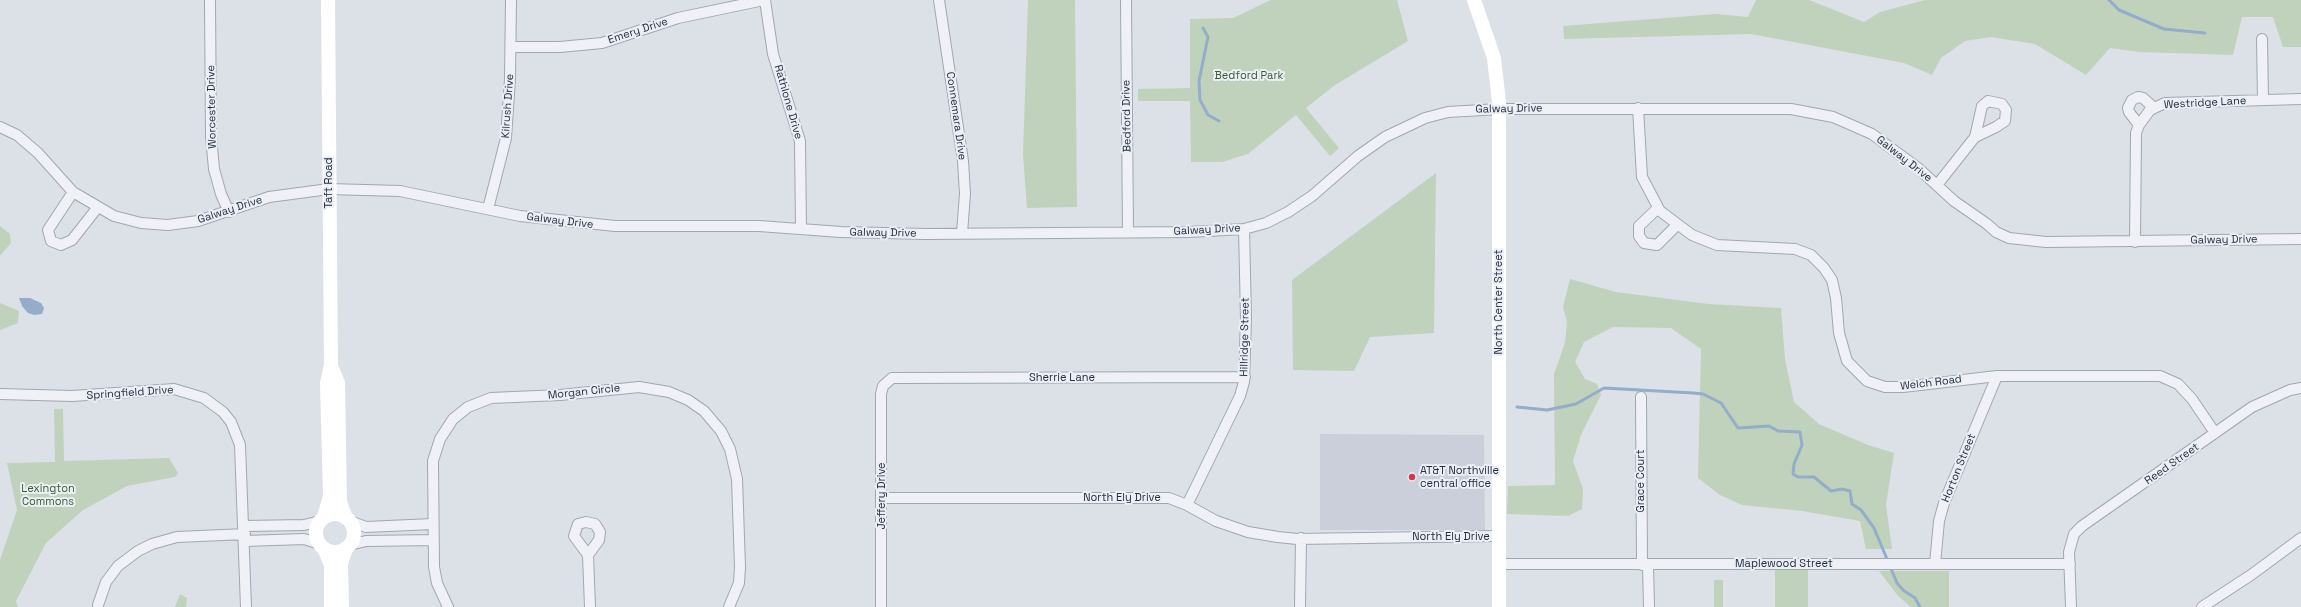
<!DOCTYPE html>
<style>
body{margin:0}
canvas{display:block;background:#dce0e7}
</style>
<canvas width="2301" height="607"></canvas>
<script>
const g = document.querySelector('canvas').getContext('2d');
g.lineJoin = 'round';
function fill(path, color) {
  g.fillStyle = color;
  g.fill(path, 'evenodd');
}
function poly(rows) {
  const path = new Path2D();
  for (const r of rows) {
    if (r.length === 3) {
      path.moveTo(r[0] + r[2], r[1]);
      path.arc(r[0], r[1], r[2], 0, 2 * Math.PI);
      continue;
    }
    path.moveTo(r[0], r[1]);
    for (let i = 2; i < r.length; i += 2) path.lineTo(r[i], r[i + 1]);
  }
  return path;
}
function stroke(path, color, width, dash) {
  g.strokeStyle = color;
  g.lineWidth = width;
  g.lineCap = dash ? 'butt' : 'round';
  g.setLineDash(dash || []);
  g.stroke(path);
}
function write(font, color, halo, rows, align = 'center') {
  g.font = font + ' "Space Grotesk",sans-serif';
  g.lineWidth = 4;
  g.setLineDash([]);
  g.textBaseline = 'middle';
  g.strokeStyle = halo;
  g.fillStyle = color;
  for (const [text, x, y, turn = 0] of rows) {
    g.save();
    g.translate(x, y);
    g.rotate((+turn || 0) * Math.PI / 180);
    g.textAlign = isNaN(turn) ? turn : align;
    if (halo) g.strokeText(text, 0, 0);
    g.fillText(text, 0, 0);
    g.restore();
  }
}
fill(poly([
 [1320,434,1484,435,1485,530,1320,530]
]), '#cacfda');
fill(poly([
 [1028,0,1075,0,1077,207,1027,208,1023,155],
 [1271,0,1397,0,1408,41,1335,85,1306,108,1339,148,1330,156,1296,115,1248,154,1222,162,1191,162,1190,101,1138,101,1138,89,1190,88,1190,19,1233,18],
 [1756,0,1809,0,1864,22,1880,12,1925,0,2301,0,2301,47,2283,47,2273,17,2242,17,2233,55,2140,52,2110,48,2086,75,2035,44,1991,37,1965,41,1941,58,1932,75,1904,63,1751,34,1564,39,1563,26,1716,14,1748,17],
 [1436,173,1434,333,1370,337,1354,371,1293,370,1292,280],
 [0,226,10,234,11,243,0,256],
 [1570,279,1616,292,1708,304,1781,308,1785,359,1794,402,1819,424,1868,445,1894,453,1886,505,1892,549,1866,549,1860,521,1802,511,1742,505,1720,495,1698,478,1701,349,1671,328,1613,327,1584,342,1575,362,1585,379,1597,384,1601,395,1581,435,1573,461,1583,489,1582,509,1568,516,1507,514,1508,486,1555,485,1554,374,1565,343,1567,322,1563,307],
 [0,303,19,311,18,323,0,330],
 [54,409,63,409,64,461,169,458,178,473,175,477,127,486,83,510,46,543,16,601,18,607,0,607,0,560,17,510,7,463,55,462],
 [1775,570,1808,570,1808,607,1775,607],
 [1879,571,1949,571,1949,607,1911,607,1898,596],
 [1714,580,1723,580,1723,607,1714,607],
 [180,594,187,598,186,607,175,607]
]), '#c1d2bc');
fill(poly([
 [19,298,30,298,41,303,44,308,42,314,34,315,28,313,22,306]
]), '#93adcb');
stroke(poly([
 [2109,0,2119,10,2164,29,2205,33],
 [1203,28,1208,37,1199,81,1200,100,1208,115,1219,121],
 [1517,407,1547,410,1576,404,1604,388,1693,393,1703,394,1721,403,1738,428,1769,426,1778,431,1800,432,1802,445,1794,464,1793,474,1798,477,1814,477,1831,491,1842,489,1850,491,1852,504,1861,510,1874,528,1897,583,1903,590,1915,598,1920,607]
]), '#93adcb', 3);
const street = poly([
 [210,0,211,136,214,169,221,194,229,212],
 [765,0,773,54,800,141,801,229],
 [939,0,963,161,965,194,962,233],
 [1126,0,1128,232],
 [2262,39,2263,100],
 [511,47,560,47,602,43,678,18,764,0],
 [1638,108,1642,177,1660,211,1692,235,1717,245,1795,249,1811,255,1824,268,1832,280,1836,298,1839,333,1847,361,1867,381,1885,387,1903,387,1997,376,2160,376,2178,384,2192,399,2215,433],
 [2139,125,2129,112,2128,108,2132,100,2138,97,2143,98,2153,107],
 [0,127,17,135,38,153,73,192,114,216,141,223,168,225,198,221,269,197,329,189,400,191,520,216,615,226,759,226,841,232,926,234,1189,232,1244,229,1266,223,1288,212,1312,196,1358,156,1385,137,1425,118,1448,112,1500,109,1791,109,1833,117,1872,134,1918,168,1954,201,1987,224,1996,232,2009,238,2046,242,2301,239],
 [1937,185,1975,137,1996,127,2005,121,2006,110,2002,104,1988,101,1982,106,1975,137],
 [73,192,48,230,51,241,61,245,72,240,98,207],
 [1658,208,1639,226,1639,236,1644,243,1657,245,1677,225],
 [488,209,506,138,510,79,511,0],
 [2135,242,2136,133,2139,125,2150,110,2165,103,2301,99],
 [0,394,72,396,174,389,204,398,223,412,231,422,240,445,246,607],
 [1641,397,1642,565],
 [883,498,1169,498,1187,505,1216,521,1248,532,1278,537,1297,539,1498,536],
 [1187,505,1240,396,1244,382,1246,318,1244,229],
 [350,521,366,527,433,524],
 [245,526,304,525,320,521],
 [245,541,304,539,320,544],
 [350,545,366,541,433,540],
 [588,555,599,540,600,532,595,524,586,522,578,524,574,536,588,555,590,607],
 [1499,564,2070,564],
 [1935,564,1939,521,1944,503,1997,376],
 [1648,565,1649,607],
 [98,605,106,582,118,566,138,551,152,544,177,537,245,534],
 [448,607,437,583,434,567,433,461,440,439,453,419,468,407,491,398,560,395,639,387,669,392,688,400,704,411,721,431,730,449,737,479,740,567,739,583,729,607],
 [881,607,881,394,883,386,892,378,1245,377],
 [1300,607,1301,538],
 [2071,607,2069,552,2074,534,2082,526,2252,407,2290,390,2301,388],
 [2202,607,2251,575,2301,538]
]);
stroke(street, '#a1a7b1', 12);
stroke(street, '#eff1f6', 10);
stroke(poly([
 [1474,0,1494,58,1499,102,1499,607],
 [331,366,338,383,340,502,346,518],
 [335,533,19],
 [324,517,330,496,327,383,331,365,328,0],
 [324,548,331,565,331,607],
 [342,607,341,564,346,548]
]), '#fff', 14);
for (const [x, y, r, color] of [
 [1412,477,4,"#d8354a"]
]) {
  const dot = new Path2D();
  dot.arc(x, y, r, 0, 2 * Math.PI);
  g.fillStyle = color;
  g.fill(dot);
  stroke(dot, '#ebeff5', 1.5);
}
write('11px', '#252e3f', '#ebeff5', [
 ["Emery Drive",638,31,-18],
 ["Rathlone Drive",788,102,74],
 ["Westridge Lane",2205,103,-3],
 ["Kilrush Drive",508,106,-86],
 ["Worcester Drive",212,107,-91],
 ["Galway Drive",1509,109,-1],
 ["Connemara Drive",956,116,82],
 ["Bedford Drive",1127,116,-91],
 ["Galway Drive",1904,159,38],
 ["Taft Road",329,183,-90],
 ["Galway Drive",230,210,-18],
 ["Galway Drive",560,221,7],
 ["Galway Drive",1207,230,-3],
 ["Galway Drive",883,233,1],
 ["Galway Drive",2224,240,-1],
 ["North Center Street",1499,302,-90],
 ["Hillridge Street",1245,337,-89],
 ["Sherrie Lane",1062,378],
 ["Welch Road",1931,383,-7],
 ["Morgan Circle",584,392,-6],
 ["Springfield Drive",130,393,-4],
 ["Reed Street",2172,464,-35],
 ["Horton Street",1959,468,-68],
 ["Grace Court",1641,481,-90],
 ["Jeffery Drive",882,496,-90],
 ["North Ely Drive",1122,498],
 ["North Ely Drive",1451,537],
 ["Maplewood Street",1784,564]
]);
write('11px', '#385c31', '#ebeff5', [
 ["Bedford Park",1249,76],
 ["Lexington",48,489],
 ["Commons",48,502]
]);
write('11px', '#252e3f', '#ebeff5', [
 ["AT&T Northville",1420,471],
 ["central office",1420,484]
], 'left');
</script>
